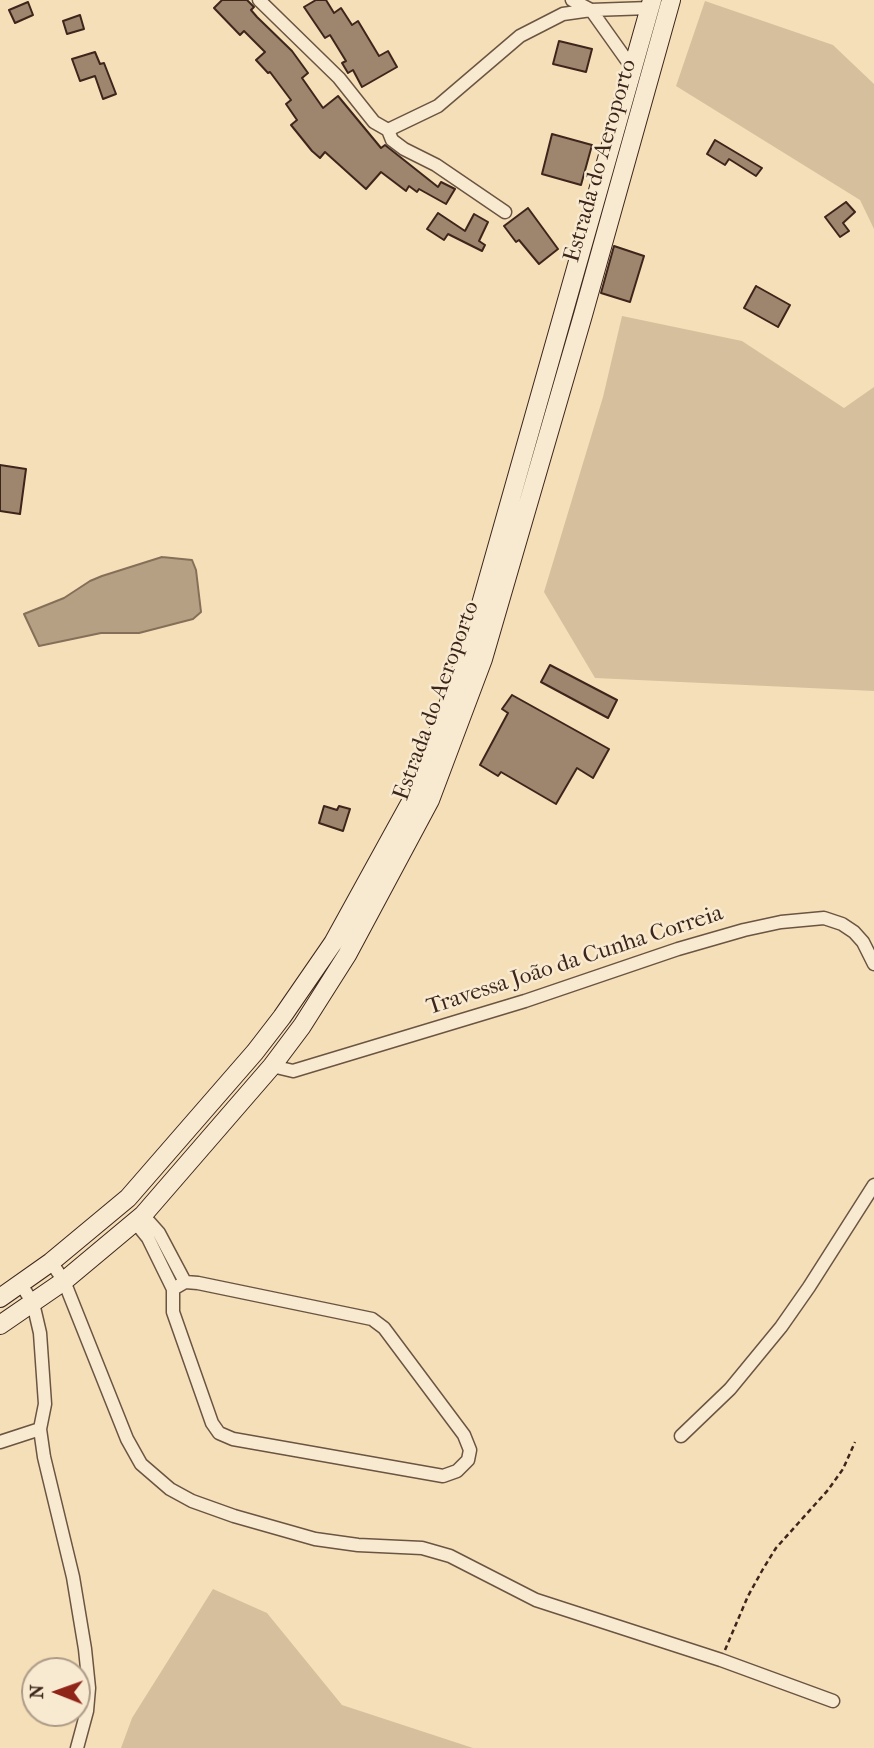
<!DOCTYPE html>
<meta charset="utf-8">
<style>
body{margin:0}
#map{position:relative;width:874px;height:1748px;overflow:hidden;background:#f5dfb8;font-family:"IM FELL French Canon",serif}
canvas{display:block}
.north{position:absolute;left:21px;top:1657px;width:70px;height:70px;box-sizing:border-box;background:#f8ead1;border:2px solid #ad9b88;border-radius:50%;rotate:271deg;font-size:19px;font-weight:700;line-height:28px;text-align:center;color:#3d251b}
.north::after{content:'';display:block;margin:auto;width:24px;height:32px;background:#8f2418;clip-path:polygon(50% 0,100% 100%,50% 72%,0 100%)}
</style>
<div id="map">
<canvas width="874" height="1748"></canvas>
<div class="north">N</div>
</div>
<script>
const g = document.querySelector('canvas').getContext('2d');
g.lineJoin = 'round';
function fill(path, color) {
  g.fillStyle = color;
  g.fill(path, 'evenodd');
}
function poly(rows) {
  const path = new Path2D();
  for (const r of rows) {
    path.moveTo(r[0], r[1]);
    for (let i = 2; i < r.length; i += 2) path.lineTo(r[i], r[i + 1]);
  }
  return path;
}
function stroke(path, color, width, dash) {
  g.strokeStyle = color;
  g.lineWidth = width;
  g.lineCap = dash ? 'butt' : 'round';
  g.setLineDash(dash || []);
  g.stroke(path);
}
function write(font, color, halo, rows, align = 'center') {
  g.font = font + ' "IM FELL French Canon",serif';
  g.lineWidth = 5;
  g.setLineDash([]);
  g.textBaseline = 'middle';
  g.strokeStyle = halo;
  g.fillStyle = color;
  for (const [text, x, y, turn = 0] of rows) {
    g.save();
    g.translate(x, y);
    g.rotate((+turn || 0) * Math.PI / 180);
    g.textAlign = isNaN(turn) ? turn : align;
    if (halo) g.strokeText(text, 0, 0);
    g.fillText(text, 0, 0);
    g.restore();
  }
}
fill(poly([
 [705,1,833,45,874,84,874,229,860,200,676,86],
 [622,316,742,341,844,408,874,387,874,691,595,678,544,592,603,397],
 [213,1589,267,1613,342,1705,473,1748,121,1748,132,1718]
]), '#d6bf9d');
const water = poly([
 [162,557,192,560,196,570,201,612,193,619,139,633,101,633,39,646,24,614,64,598,90,581,102,576,162,557]
]);
fill(water, '#b6a083');
stroke(water, '#866f59', 2);
const building = poly([
 [222,0,247,0,254,7,251,10,257,17,292,51,308,73,302,78,323,108,338,96,381,148,385,145,438,187,441,182,455,189,446,204,419,189,417,192,409,186,406,191,381,172,366,189,325,152,320,158,312,151,291,125,297,120,286,104,291,100,270,72,268,73,256,60,265,52,244,31,240,35,214,8,222,0],
 [316,0,326,0,334,13,341,8,352,25,358,21,379,56,388,51,397,67,362,87,353,70,348,73,342,63,346,61,330,35,325,38,304,7,316,0],
 [28,2,33,15,15,23,9,10,28,2],
 [80,15,84,29,67,34,63,21,80,15],
 [559,41,592,49,586,72,553,64,559,41],
 [95,52,100,64,104,63,116,94,103,99,95,76,80,81,72,59,95,52],
 [552,134,592,145,581,185,542,174,552,134],
 [715,140,762,168,756,176,729,159,725,165,707,154,715,140],
 [846,202,855,212,843,223,849,231,840,237,825,217,846,202],
 [528,208,558,249,539,264,519,240,516,242,504,226,528,208],
 [438,213,465,231,474,214,488,222,479,241,485,245,482,251,448,234,444,240,427,229,438,213],
 [614,246,644,256,630,302,601,293,614,246],
 [756,286,790,305,778,327,744,308,756,286],
 [0,465,26,469,20,514,0,511,0,465],
 [550,665,617,700,608,718,541,682,550,665],
 [512,695,609,749,593,778,577,768,556,804,501,772,498,776,480,765,508,713,502,709,512,695],
 [324,806,337,810,339,806,350,809,343,831,319,823,324,806]
]);
fill(building, '#9d866d');
stroke(building, '#3d251b', 2);
const minor = poly([
 [259,0,339,78,374,122,388,130],
 [572,0,591,10,633,69],
 [388,130,438,106,520,36,563,14,591,10,650,8],
 [388,130,392,140,404,149,436,165,505,212],
 [272,1066,293,1071,525,1001,678,949,744,930,781,922,824,918,842,924,854,932,863,942,874,964],
 [143,1215,159,1233,185,1282],
 [135,1222,148,1238,173,1289,173,1312,212,1423,219,1433,233,1439,443,1476,457,1471,468,1460,470,1450,464,1435,384,1328,372,1319,198,1283,185,1282,173,1289],
 [51,1262,64,1281,127,1439,141,1464,170,1489,192,1501,234,1516,315,1539,358,1545,422,1548,450,1556,536,1600,721,1660,833,1701],
 [20,1283,33,1303,40,1333,45,1404,40,1429,44,1457,73,1577,85,1649,89,1688,87,1711,77,1748],
 [681,1436,730,1389,781,1327,809,1287,874,1185],
 [0,1442,40,1429]
]);
const secondary = poly([
 [0,1298,51,1262,128,1198,255,1052,282,1017,333,943,414,796,466,657,652,0],
 [0,1325,64,1281,143,1215,272,1066,302,1026,347,955,430,800,483,659,583,315,671,0]
]);
stroke(minor, '#6b5442', 15);
stroke(secondary, '#3d251b', 20);
stroke(poly([
 [725,1650,748,1596,763,1569,776,1548,828,1490,843,1469,855,1442]
]), '#3d251b', 2.5, [5, 3.5]);
stroke(minor, '#f8ead1', 12);
stroke(secondary, '#f8ead1', 18);
write('23px', '#3d251b', '#f8ead1', [
 ["Estrada do Aeroporto",601,161,-74],
 ["Estrada do Aeroporto",437,701,-70],
 ["Travessa João da Cunha Correia",575,961,-18]
]);
</script>
